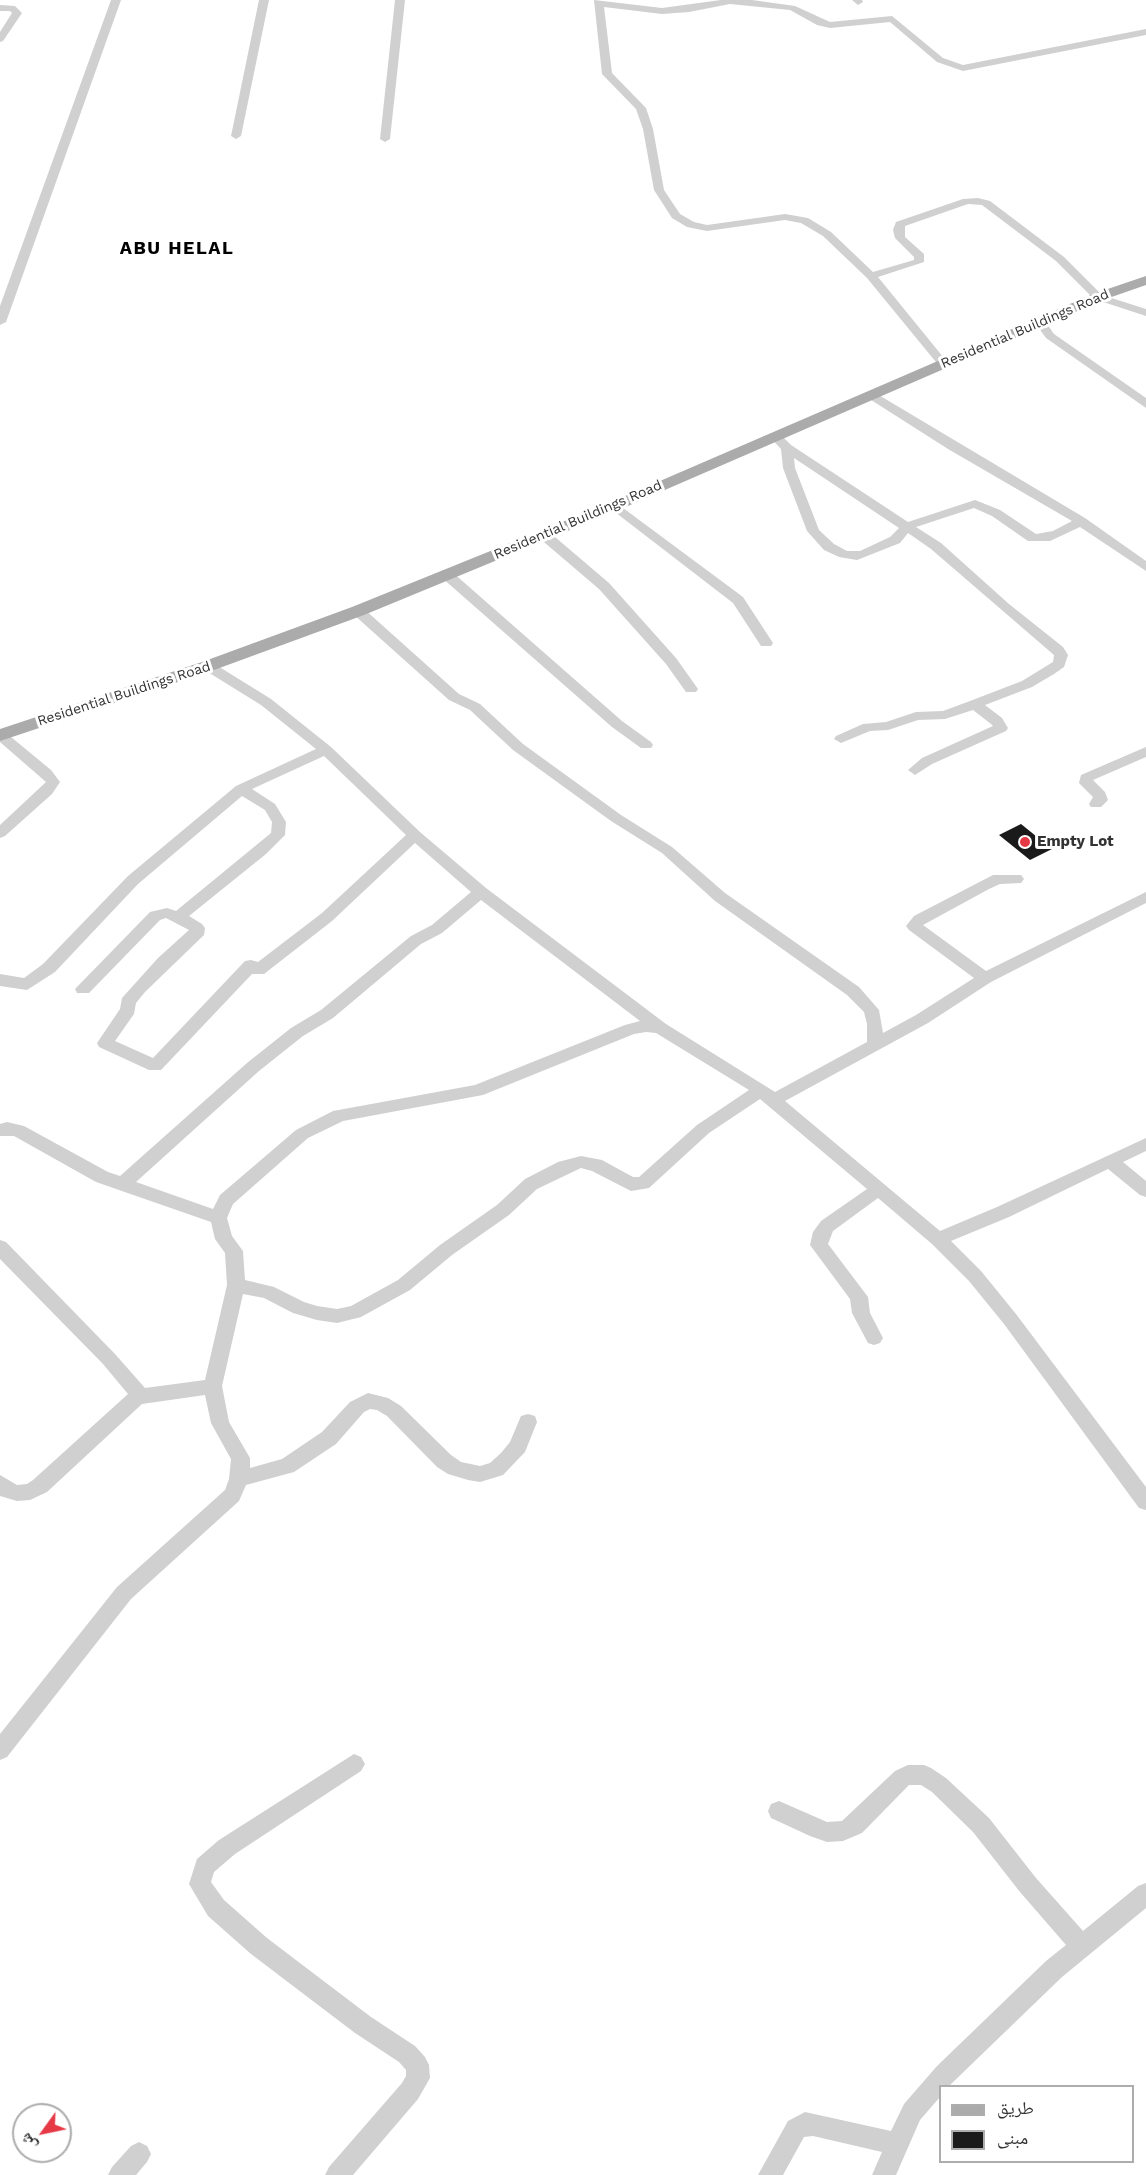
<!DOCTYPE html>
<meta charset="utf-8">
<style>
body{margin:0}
#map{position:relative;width:1146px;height:2175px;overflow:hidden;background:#fff;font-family:"Work Sans","Noto Naskh Arabic",sans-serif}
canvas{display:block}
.legend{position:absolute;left:939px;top:2085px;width:195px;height:78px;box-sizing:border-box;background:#fff;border:2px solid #adadad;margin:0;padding:8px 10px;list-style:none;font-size:18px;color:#333}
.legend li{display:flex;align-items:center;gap:12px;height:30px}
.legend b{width:30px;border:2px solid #adadad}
.north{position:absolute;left:12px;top:2103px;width:60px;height:60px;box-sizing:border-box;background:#fff;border:2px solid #adadad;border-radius:50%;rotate:237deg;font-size:16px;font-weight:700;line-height:24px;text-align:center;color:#333}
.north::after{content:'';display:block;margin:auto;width:21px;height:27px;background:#e63946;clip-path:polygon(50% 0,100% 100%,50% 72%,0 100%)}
</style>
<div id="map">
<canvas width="1146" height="2175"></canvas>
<ul class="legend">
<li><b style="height:8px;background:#ababab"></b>طريق</li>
<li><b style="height:16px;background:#1a1a1a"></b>مبنى</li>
</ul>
<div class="north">ش</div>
</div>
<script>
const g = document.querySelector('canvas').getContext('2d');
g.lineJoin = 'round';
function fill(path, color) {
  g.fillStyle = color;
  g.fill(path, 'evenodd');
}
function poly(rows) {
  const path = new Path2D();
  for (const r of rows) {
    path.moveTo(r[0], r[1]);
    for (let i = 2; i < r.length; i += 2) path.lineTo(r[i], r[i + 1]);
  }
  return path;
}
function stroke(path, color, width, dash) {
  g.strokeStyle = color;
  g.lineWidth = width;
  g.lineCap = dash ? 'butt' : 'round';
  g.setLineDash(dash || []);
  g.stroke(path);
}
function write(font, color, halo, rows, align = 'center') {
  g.font = font + ' "Work Sans",sans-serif';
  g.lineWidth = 6;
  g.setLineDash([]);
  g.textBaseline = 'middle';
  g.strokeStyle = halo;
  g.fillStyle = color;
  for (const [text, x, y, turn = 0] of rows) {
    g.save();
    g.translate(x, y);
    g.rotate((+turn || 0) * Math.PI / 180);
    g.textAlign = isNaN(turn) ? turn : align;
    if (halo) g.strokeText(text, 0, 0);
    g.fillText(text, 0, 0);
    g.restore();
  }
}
fill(poly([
 [1021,824,1052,849,1030,860,999,835]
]), '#1a1a1a');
fill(poly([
 [111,0,121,0,6,322,0,325,0,306,111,0],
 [259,0,269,0,241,136,236,139,231,136,259,0],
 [395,0,405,0,390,139,385,142,380,139,395,0],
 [594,0,662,8,721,0,752,0,795,6,830,22,892,16,943,58,963,65,1146,29,1146,35,963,71,937,62,890,22,830,28,817,25,790,10,730,4,689,12,662,14,604,7,612,73,646,108,653,129,664,190,680,214,694,222,707,225,785,214,808,218,831,232,873,272,914,260,914,257,895,238,893,230,896,222,963,199,978,198,990,201,1064,257,1102,295,1146,309,1146,316,1094,299,1056,261,982,205,968,204,905,226,905,237,924,254,924,262,878,277,948,363,950,365,944,368,940,367,867,278,823,236,801,223,785,220,707,231,687,227,672,218,654,190,643,129,636,109,602,74,594,0],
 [852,0,862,0,863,2,858,5,852,0],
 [0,5,15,6,22,13,3,41,0,42,0,32,12,13,10,11,0,11,0,5],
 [1041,320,1045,321,1054,334,1146,398,1146,408,1046,338,1035,323,1041,320],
 [872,391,1085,518,1146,561,1146,571,1080,527,1050,541,1028,541,992,516,974,508,916,527,941,543,1009,604,1063,647,1068,655,1064,667,1054,674,1032,687,985,705,1002,718,1008,728,1006,731,932,764,915,775,908,770,922,758,993,726,991,724,973,710,945,719,918,720,888,730,870,731,841,743,834,739,836,736,863,724,886,722,916,712,943,711,970,701,1022,681,1053,662,1054,655,931,549,908,533,900,543,857,560,839,557,824,550,807,531,783,468,781,449,769,436,771,433,779,433,791,445,908,522,975,500,1000,510,1036,534,1053,531,1072,521,948,449,868,398,866,395,872,391],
 [794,458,899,528,890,537,860,551,847,551,834,544,819,530,795,468,794,458],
 [615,502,743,597,773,643,771,646,761,646,733,603,611,509,609,506,611,503,615,502],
 [543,530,548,531,609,583,676,658,698,689,696,692,686,692,666,664,599,589,538,537,537,534,543,530],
 [446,570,451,571,622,721,651,742,653,745,651,748,641,748,612,727,441,577,439,574,441,571,446,570],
 [358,607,363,608,459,694,480,704,523,744,621,815,672,847,725,893,859,987,879,1010,883,1033,916,1015,974,978,909,930,906,926,914,916,993,875,1021,875,1024,879,1021,883,1000,884,989,889,923,925,986,971,1146,892,1146,903,991,982,928,1023,785,1101,940,1231,997,1207,1146,1138,1146,1151,1123,1162,1146,1181,1146,1197,1140,1195,1108,1169,1009,1217,951,1241,981,1271,1016,1314,1146,1487,1146,1510,1139,1508,1004,1324,969,1281,932,1244,878,1198,833,1231,828,1244,868,1297,870,1313,883,1338,880,1343,874,1345,868,1343,852,1313,850,1299,810,1245,813,1232,821,1221,867,1189,760,1099,709,1133,649,1188,631,1191,592,1171,581,1168,537,1189,509,1215,452,1255,410,1290,361,1317,337,1323,317,1320,293,1313,264,1298,243,1294,222,1386,229,1422,250,1458,250,1468,282,1459,322,1432,350,1402,368,1393,388,1398,401,1406,451,1455,461,1462,480,1466,490,1463,501,1453,510,1442,521,1416,528,1414,535,1416,537,1422,525,1452,503,1475,480,1482,468,1480,448,1474,437,1467,387,1416,377,1410,370,1409,364,1412,336,1444,294,1472,246,1485,239,1501,131,1599,7,1757,0,1760,0,1734,117,1587,225,1490,229,1479,231,1459,211,1423,205,1395,142,1404,47,1492,30,1500,17,1501,0,1496,0,1475,17,1485,27,1484,33,1480,128,1394,103,1364,0,1259,0,1240,6,1242,115,1354,145,1388,205,1380,227,1285,225,1253,215,1239,211,1222,96,1182,14,1136,0,1136,0,1124,7,1122,24,1126,108,1172,120,1176,247,1063,291,1028,321,1010,411,936,432,925,471,892,415,843,332,921,264,974,252,974,161,1070,149,1070,99,1047,97,1043,120,1009,122,998,158,958,189,930,166,918,160,920,89,993,77,993,75,989,150,912,167,908,176,911,271,833,272,822,265,810,242,796,138,884,55,972,27,990,0,986,0,974,24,978,43,964,128,876,236,786,316,749,261,705,203,669,201,666,203,663,213,663,271,699,331,747,420,832,486,888,666,1024,775,1092,867,1042,867,1024,864,1012,847,995,715,901,662,853,611,821,513,750,470,710,449,700,353,614,351,611,353,608,358,607],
 [324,756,406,835,322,913,258,962,251,960,245,961,153,1058,115,1041,134,1014,136,1003,145,992,204,935,205,928,202,924,189,916,266,854,285,835,286,822,275,804,252,789,324,756],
 [481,900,640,1021,625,1025,475,1085,333,1111,296,1130,220,1195,213,1209,136,1182,259,1071,303,1036,333,1018,421,944,442,933,481,900],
 [646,1032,656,1033,749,1090,697,1125,639,1177,633,1177,602,1160,581,1156,558,1162,525,1179,497,1205,440,1245,398,1280,351,1306,337,1309,317,1306,304,1302,274,1287,245,1280,243,1251,232,1236,227,1218,233,1204,308,1138,343,1121,483,1095,634,1034,646,1032],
 [0,731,5,732,51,770,60,782,52,794,5,836,0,838,0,825,46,782,0,742,0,731],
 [1146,747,1146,757,1093,780,1105,792,1108,800,1101,807,1091,807,1089,804,1093,797,1079,783,1081,775,1146,747],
 [354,1754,361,1757,365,1764,361,1771,235,1854,214,1872,211,1882,224,1900,267,1938,371,2017,415,2046,425,2057,429,2065,430,2078,418,2099,353,2175,325,2175,329,2167,402,2083,406,2076,406,2070,399,2062,355,2033,251,1954,208,1916,189,1884,197,1859,219,1840,354,1754],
 [908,1765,924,1765,931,1768,946,1778,989,1818,1036,1878,1083,1931,1138,1886,1146,1883,1146,1908,1062,1977,949,2086,940,2086,940,2097,920,2120,896,2175,872,2175,882,2152,813,2136,804,2137,783,2175,758,2175,788,2121,805,2112,891,2131,904,2104,937,2066,1046,1961,1066,1945,1020,1892,973,1832,932,1792,921,1785,909,1785,862,1833,843,1841,827,1842,810,1836,771,1818,768,1811,771,1804,779,1801,827,1822,842,1821,895,1771,908,1765],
 [139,2142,147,2146,151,2154,147,2162,136,2175,108,2175,112,2167,131,2146,139,2142]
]), '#d0d0d0');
fill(poly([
 [1146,276,1146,285,1103,300,621,509,364,615,214,670,0,741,0,729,202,662,352,607,609,503,1093,294,1146,276]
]), '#ababab');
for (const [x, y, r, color] of [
 [1025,842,6,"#e63946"]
]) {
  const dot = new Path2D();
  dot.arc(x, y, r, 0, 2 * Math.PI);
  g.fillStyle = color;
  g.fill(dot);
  stroke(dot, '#fff', 2);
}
write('14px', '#333', '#fff', [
 ["Residential Buildings Road",1025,329,-23],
 ["Residential Buildings Road",578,520,-23],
 ["Residential Buildings Road",124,694,-18]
]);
write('bold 15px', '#333', '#fff', [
 ["Empty Lot",1037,842]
], 'left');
g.letterSpacing = '1.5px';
write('bold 18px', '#000', '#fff', [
 ["ABU HELAL",177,249]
]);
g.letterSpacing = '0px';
</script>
